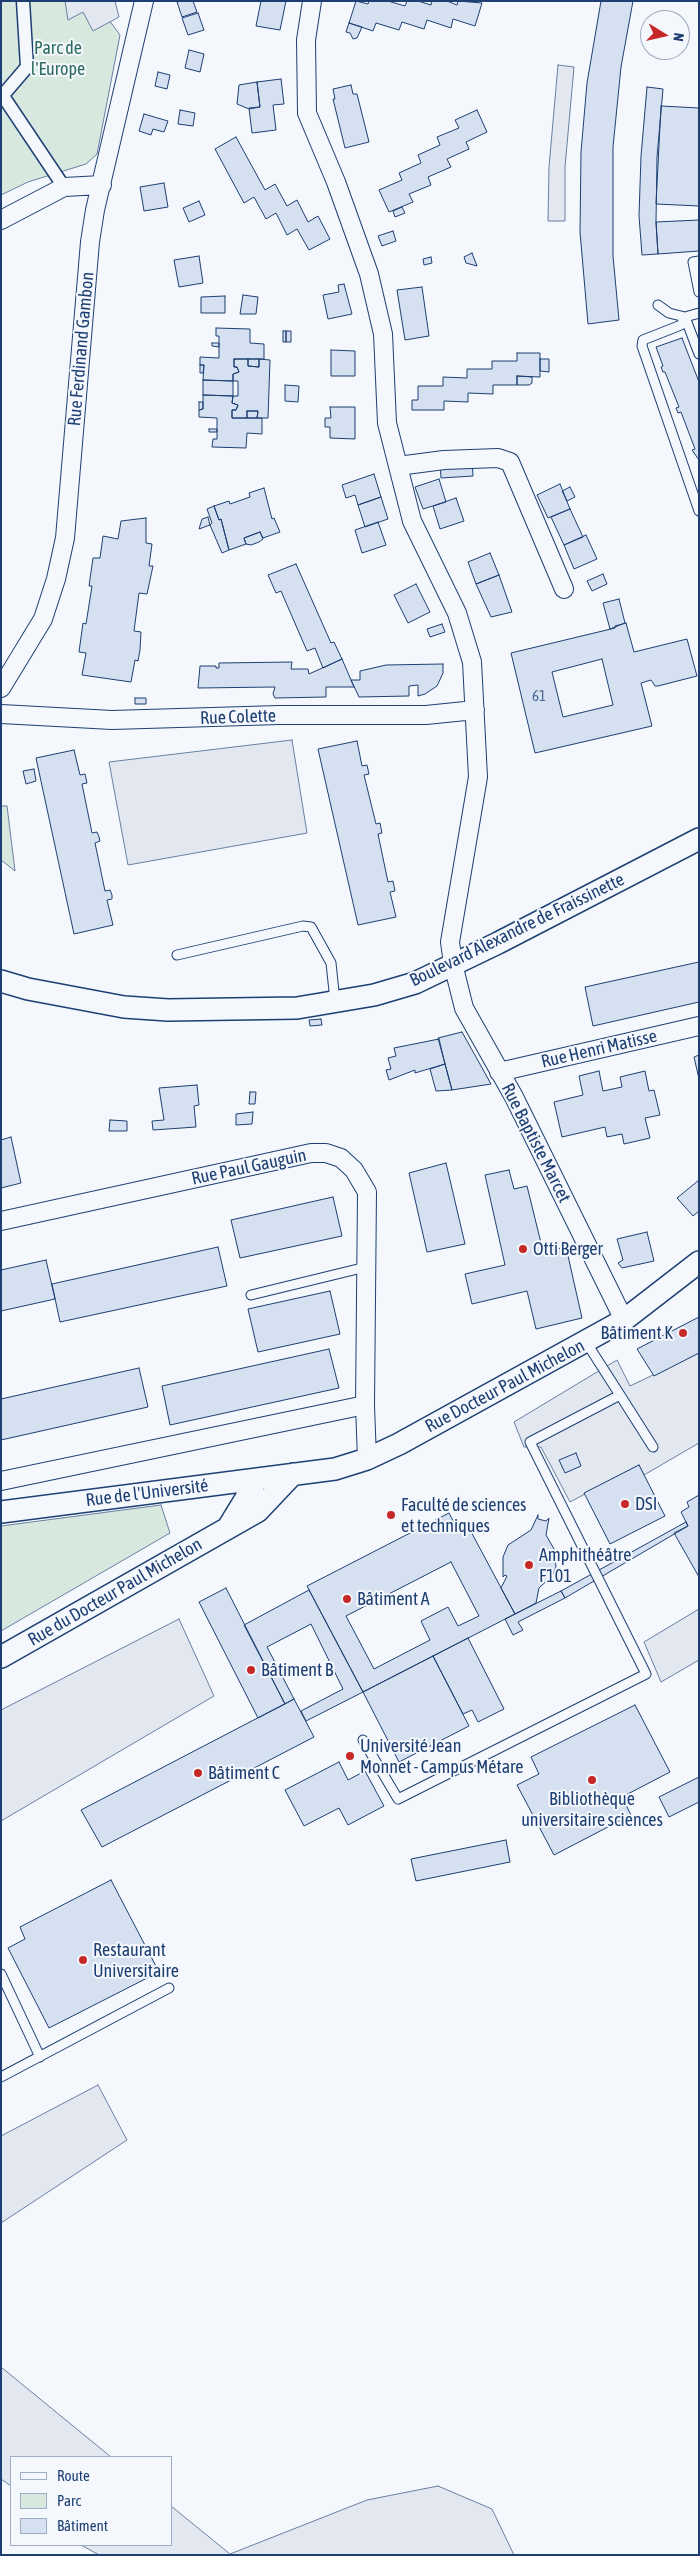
<!DOCTYPE html>
<meta charset="utf-8">
<style>
body{margin:0}
#map{position:relative;width:700px;height:2556px;overflow:hidden;background:#f4f7fb;font-family:"Asap Condensed",sans-serif}
canvas{display:block}
.frame{position:absolute;inset:0;border:2px solid #1d3f73;pointer-events:none}
.legend{position:absolute;left:10px;top:2456px;width:162px;height:90px;box-sizing:border-box;background:#f4f7fb;border:1px solid #9eadc5;margin:0;padding:6px 9px;list-style:none;font-size:15px;color:#1d3f73}
.legend li{display:flex;align-items:center;gap:10px;height:25px}
.legend b{width:25px;border:1px solid #9eadc5}
.north{position:absolute;left:640px;top:10px;width:50px;height:50px;box-sizing:border-box;background:#f4f7fb;border:1px solid #9eadc5;border-radius:50%;rotate:99deg;font-size:14px;font-weight:700;line-height:20px;text-align:center;color:#1d3f73}
.north::after{content:'';display:block;margin:auto;width:18px;height:22px;background:#c62828;clip-path:polygon(50% 0,100% 100%,50% 72%,0 100%)}
</style>
<div id="map">
<canvas width="700" height="2556"></canvas>
<div class="frame"></div>
<ul class="legend">
<li><b style="height:6px;background:#f4f7fb"></b>Route</li>
<li><b style="height:14px;background:#d7e8df"></b>Parc</li>
<li><b style="height:14px;background:#d5e0f0"></b>Bâtiment</li>
</ul>
<div class="north">N</div>
</div>
<script>
const g = document.querySelector('canvas').getContext('2d');
g.lineJoin = 'round';
function fill(path, color) {
  g.fillStyle = color;
  g.fill(path, 'evenodd');
}
function poly(rows) {
  const path = new Path2D();
  for (const r of rows) {
    path.moveTo(r[0], r[1]);
    for (let i = 2; i < r.length; i += 2) path.lineTo(r[i], r[i + 1]);
  }
  return path;
}
function stroke(path, color, width, dash) {
  g.strokeStyle = color;
  g.lineWidth = width;
  g.lineCap = dash ? 'butt' : 'round';
  g.setLineDash(dash || []);
  g.stroke(path);
}
function write(font, color, halo, rows, align = 'center') {
  g.font = font + ' "Asap Condensed",sans-serif';
  g.lineWidth = 4;
  g.setLineDash([]);
  g.textBaseline = 'middle';
  g.strokeStyle = halo;
  g.fillStyle = color;
  for (const [text, x, y, turn = 0] of rows) {
    g.save();
    g.translate(x, y);
    g.rotate((+turn || 0) * Math.PI / 180);
    g.textAlign = isNaN(turn) ? turn : align;
    if (halo) g.strokeText(text, 0, 0);
    g.fillText(text, 0, 0);
    g.restore();
  }
}
const green = poly([
 [1,1,95,1,120,35,97,154,86,164,28,182,1,195,1,1],
 [1,806,7,806,15,871,1,860,1,806],
 [161,1505,170,1533,1,1631,1,1526,161,1505]
]);
fill(green, '#d7e8df');
stroke(green, '#687fa3', 1);
const parking = poly([
 [65,1,115,1,119,17,93,31,83,12,68,20,65,1],
 [558,65,574,67,565,167,565,221,548,221,549,167,558,65],
 [292,740,307,833,128,865,109,762,292,740],
 [699,1353,699,1443,644,1475,639,1465,570,1502,541,1447,524,1447,514,1422,617,1360,630,1386,699,1353],
 [699,1609,699,1660,661,1682,644,1642,699,1609],
 [179,1619,214,1696,1,1821,1,1710,179,1619],
 [98,2085,127,2140,1,2223,1,2136,98,2085],
 [1,2367,111,2457,11,2457,11,2486,1,2479,1,2367],
 [438,2486,492,2509,514,2555,99,2555,81,2545,171,2545,171,2506,230,2554,367,2500,438,2486]
]);
fill(parking, '#e3e8f0');
stroke(parking, '#687fa3', 1);
const building = poly([
 [181,1,193,1,197,12,182,17,177,2,181,1],
 [261,1,286,1,280,30,256,26,261,1],
 [356,1,368,4,369,1,388,1,405,6,407,1,418,1,431,5,432,1,447,1,457,5,458,1,482,3,475,26,453,19,451,28,427,20,424,29,402,22,399,30,376,23,373,31,349,23,356,1],
 [601,1,633,1,621,67,613,147,613,256,619,320,588,324,580,232,581,152,587,83,601,1],
 [198,13,204,30,188,35,182,18,198,13],
 [349,23,362,27,357,38,353,39,350,33,346,32,349,23],
 [189,50,204,54,200,72,185,68,189,50],
 [158,72,170,75,167,89,155,86,158,72],
 [281,79,284,104,273,105,276,130,252,133,249,108,260,107,257,82,281,79],
 [257,82,260,107,249,109,237,104,239,85,257,82],
 [351,85,353,94,357,94,369,142,345,148,333,99,335,99,333,89,351,85],
 [647,87,663,89,657,157,656,222,658,254,642,255,639,216,641,156,647,87],
 [661,106,699,108,699,206,656,204,661,106],
 [180,110,195,113,193,126,178,124,180,110],
 [477,110,487,132,466,142,469,149,447,159,451,167,428,177,431,185,409,194,413,202,389,212,379,190,402,180,399,173,421,163,418,155,440,145,437,137,459,128,455,120,477,110],
 [144,114,168,121,164,132,153,129,151,135,139,131,144,114],
 [236,137,265,190,275,184,287,206,297,200,308,222,318,216,330,239,309,250,297,229,287,235,276,213,266,219,254,197,244,203,215,149,236,137],
 [164,183,168,207,144,211,140,187,164,183],
 [199,201,205,215,189,222,183,208,199,201],
 [402,207,405,213,395,217,393,211,402,207],
 [699,220,699,251,658,254,656,222,699,220],
 [393,231,396,241,382,246,378,236,393,231],
 [472,253,477,266,466,263,464,257,472,253],
 [199,256,203,283,179,287,174,260,199,256],
 [431,257,432,263,424,265,423,259,431,257],
 [344,284,352,314,328,319,323,295,339,292,338,285,344,284],
 [422,287,429,336,405,340,397,290,422,287],
 [243,295,258,297,256,314,240,314,243,295],
 [225,296,225,313,201,313,201,297,225,296],
 [216,328,250,329,250,343,264,344,264,359,234,359,234,367,237,367,239,372,233,374,233,381,203,380,204,365,200,365,200,357,219,358,219,336,216,336,216,328],
 [283,331,286,331,286,342,283,342,283,331],
 [286,331,291,331,291,342,286,342,286,331],
 [682,338,699,382,699,460,692,450,695,449,681,412,678,413,676,408,679,407,665,372,663,372,661,367,663,366,656,347,682,338],
 [212,343,219,343,219,347,212,346,212,343],
 [331,350,355,351,355,376,331,376,331,350],
 [517,353,540,353,540,377,517,376,517,385,493,385,493,394,468,393,468,402,444,401,444,410,412,410,412,400,418,400,418,386,443,386,443,377,467,378,467,369,492,369,492,361,517,361,517,353],
 [234,359,248,359,248,366,259,367,259,359,270,360,268,418,257,418,258,411,247,411,247,418,232,418,232,410,236,410,238,405,232,403,233,396,238,396,238,381,233,381,233,374,239,372,237,367,234,367,234,359],
 [248,359,259,359,259,367,248,366,248,359],
 [540,359,549,359,549,372,540,371,540,359],
 [200,365,204,365,203,373,200,373,200,365],
 [517,376,532,377,532,383,529,385,517,385,517,376],
 [203,380,233,381,233,396,203,395,203,380],
 [285,385,299,386,298,402,285,401,285,385],
 [203,395,233,396,232,403,238,405,236,410,232,410,232,418,262,418,262,434,247,433,246,448,212,447,213,439,217,439,217,418,199,417,199,410,203,409,203,395],
 [199,402,203,402,203,409,199,410,199,402],
 [330,407,355,407,355,439,330,438,330,427,325,427,325,418,331,418,330,407],
 [247,411,258,411,257,418,247,418,247,411],
 [209,429,217,429,217,432,209,432,209,429],
 [472,461,473,476,441,478,440,463,472,461],
 [374,474,381,497,358,505,355,495,346,498,342,485,374,474],
 [439,479,446,502,423,509,415,487,439,479],
 [560,484,570,509,548,518,537,495,560,484],
 [570,487,575,497,567,501,562,491,570,487],
 [264,488,272,519,274,518,280,532,263,538,260,532,244,538,246,544,229,550,221,519,219,520,214,506,229,501,230,504,250,497,249,493,264,488],
 [381,497,388,519,365,527,358,505,381,497],
 [456,498,464,521,440,529,433,506,456,498],
 [214,506,219,520,221,519,229,550,222,553,210,525,212,523,207,509,214,506],
 [570,509,583,537,564,545,551,517,570,509],
 [208,517,210,525,199,529,202,519,208,517],
 [146,518,146,543,152,544,149,566,153,566,147,594,139,593,134,631,141,632,140,650,138,661,135,660,131,682,82,675,86,653,79,652,83,623,86,624,92,586,89,586,93,558,100,558,103,536,118,539,121,521,146,518],
 [378,522,386,545,362,553,355,530,378,522],
 [260,532,263,539,259,542,251,545,246,544,244,538,260,532],
 [586,535,597,559,574,569,564,545,586,535],
 [490,553,499,575,476,584,468,562,490,553],
 [296,564,331,643,334,642,342,659,323,668,315,648,307,651,281,591,276,593,268,575,296,564],
 [603,574,607,584,592,591,587,581,603,574],
 [499,575,512,612,491,617,476,584,499,575],
 [416,584,430,612,408,623,394,595,416,584],
 [619,599,625,623,610,629,603,603,619,599],
 [626,623,634,652,687,639,697,676,658,686,655,686,651,680,641,683,652,726,535,753,511,653,615,628,615,626,626,623],
 [602,659,613,705,563,717,552,672,602,659],
 [442,624,445,632,430,637,427,629,442,624],
 [342,659,354,687,326,687,326,697,275,698,273,694,275,687,198,688,200,666,216,666,216,668,219,668,219,663,292,662,291,669,308,669,309,674,342,659],
 [443,664,443,673,437,686,425,694,418,696,418,685,409,686,409,696,359,697,351,680,360,680,360,671,386,665,443,664],
 [135,698,146,698,146,704,135,704,135,698],
 [357,741,362,766,367,765,369,774,364,775,376,824,380,823,382,833,378,834,388,882,393,881,395,891,390,892,396,917,358,925,318,749,357,741],
 [74,750,80,775,85,774,87,783,82,784,92,833,97,832,99,837,100,841,95,843,105,891,110,890,112,895,112,899,107,900,113,925,74,934,36,758,74,750],
 [34,769,36,781,26,784,23,771,34,769],
 [699,962,699,1002,593,1026,585,987,699,962],
 [321,1019,322,1025,310,1026,309,1020,321,1019],
 [462,1032,476,1057,491,1084,452,1090,438,1038,462,1032],
 [439,1039,445,1064,415,1073,415,1070,389,1080,386,1070,391,1069,388,1058,396,1056,394,1048,439,1039],
 [699,1055,699,1079,694,1057,699,1055],
 [445,1064,452,1090,436,1091,430,1069,445,1064],
 [599,1071,603,1091,622,1087,620,1077,645,1071,649,1091,654,1090,660,1115,645,1118,650,1138,624,1144,622,1134,607,1137,605,1127,562,1137,554,1102,583,1095,579,1076,599,1071],
 [197,1085,199,1105,194,1106,196,1127,153,1130,152,1121,164,1120,159,1088,197,1085],
 [250,1092,256,1092,255,1104,249,1104,250,1092],
 [253,1112,252,1124,236,1125,236,1114,253,1112],
 [110,1120,127,1121,127,1131,109,1131,110,1120],
 [11,1137,21,1183,1,1188,1,1140,11,1137],
 [446,1163,465,1244,427,1252,409,1173,446,1163],
 [509,1170,514,1189,527,1186,542,1247,545,1246,546,1251,566,1247,582,1318,536,1329,527,1291,472,1304,465,1274,505,1265,485,1175,509,1170],
 [699,1180,699,1211,693,1216,677,1198,699,1180],
 [333,1197,342,1236,240,1258,231,1220,333,1197],
 [647,1232,654,1261,622,1268,618,1263,623,1260,617,1239,647,1232],
 [218,1247,227,1286,60,1322,52,1284,218,1247],
 [46,1260,55,1299,1,1311,1,1270,46,1260],
 [330,1291,340,1334,258,1352,248,1309,330,1291],
 [699,1317,699,1353,654,1376,637,1349,699,1317],
 [329,1349,339,1388,170,1425,162,1386,329,1349],
 [139,1368,148,1407,1,1440,1,1399,139,1368],
 [576,1453,581,1466,565,1473,559,1460,576,1453],
 [639,1465,665,1516,610,1544,584,1493,639,1465],
 [699,1495,699,1577,674,1533,688,1526,681,1512,689,1507,687,1502,699,1495],
 [449,1513,458,1530,468,1526,515,1614,363,1692,307,1586,449,1513],
 [451,1562,479,1616,458,1626,448,1607,421,1621,430,1640,374,1669,346,1616,451,1562],
 [538,1515,538,1519,546,1521,549,1518,546,1535,554,1549,556,1567,552,1576,539,1588,536,1603,515,1614,501,1588,507,1576,505,1575,503,1577,503,1557,508,1545,531,1530,538,1515],
 [686,1522,688,1526,565,1598,561,1591,686,1522],
 [226,1588,285,1704,258,1718,199,1602,226,1588],
 [309,1590,363,1692,306,1721,301,1711,343,1689,311,1624,267,1647,294,1699,285,1704,244,1625,309,1590],
 [561,1591,565,1598,518,1622,523,1630,513,1635,505,1619,561,1591],
 [468,1638,504,1709,478,1722,472,1710,463,1714,433,1656,468,1638],
 [433,1656,469,1726,399,1762,363,1692,433,1656],
 [294,1699,314,1737,102,1847,81,1810,294,1699],
 [635,1705,670,1772,622,1797,631,1815,554,1855,517,1785,539,1774,531,1757,635,1705],
 [339,1762,348,1780,365,1771,384,1806,348,1825,339,1808,304,1826,285,1790,339,1762],
 [699,1777,699,1802,669,1817,659,1797,699,1777],
 [506,1840,510,1862,416,1881,411,1859,506,1840],
 [111,1880,159,1972,49,2028,8,1948,25,1939,20,1927,111,1880]
]);
fill(building, '#d5e0f0');
stroke(building, '#1d3f73', 1);
const service = poly([
 [699,261,693,262,699,292],
 [658,305,669,313,685,317,699,313],
 [685,317,681,325,643,340,642,346,699,511],
 [685,317,699,354],
 [177,955,303,926,311,927,331,963,335,1001],
 [251,1295,366,1267],
 [620,1395,653,1447],
 [363,1740,398,1799,646,1674,530,1442,620,1395,586,1342],
 [1,1974,40,2057],
 [1,2077,169,1988]
]);
const pedestrian = poly([
 [1,93,64,187],
 [3,95,27,67,23,1]
]);
const minor = poly([
 [312,1,306,40,307,113,336,182,369,274,383,334,387,423,412,521,457,613,472,662,478,777,450,942,453,964,464,1008,514,1097,624,1320],
 [1,220,64,187,102,185],
 [398,466,444,460,498,458,510,462,564,589],
 [1,688,43,619,56,579,65,538,90,242,95,210,144,1],
 [1,714,112,720,279,715,426,715,475,710],
 [499,1072,699,1026],
 [1,1221,311,1153,326,1153,341,1158,354,1170,367,1192,365,1405,367,1459],
 [1,1481,365,1405]
]);
const tertiary = poly([
 [1,981,28,989,124,1007,168,1010,297,1008,374,995,415,983,498,943,699,839],
 [1,1512,335,1469,367,1459,399,1444,624,1320,699,1262],
 [229,1526,257,1480],
 [1,1657,258,1511,293,1474]
]);
stroke(service, '#1d3f73', 11);
stroke(pedestrian, '#1d3f73', 15);
stroke(minor, '#1d3f73', 20);
stroke(tertiary, '#1d3f73', 24);
stroke(service, '#f4f7fb', 9);
stroke(pedestrian, '#f4f7fb', 12);
stroke(minor, '#f4f7fb', 18);
stroke(tertiary, '#f4f7fb', 21);
for (const [x, y, r, color] of [
 [523,1249,5,"#c62828"],
 [683,1333,5,"#c62828"],
 [625,1504,5,"#c62828"],
 [391,1515,5,"#c62828"],
 [529,1565,5,"#c62828"],
 [347,1599,5,"#c62828"],
 [251,1670,5,"#c62828"],
 [350,1756,5,"#c62828"],
 [198,1773,5,"#c62828"],
 [592,1780,5,"#c62828"],
 [83,1960,5,"#c62828"]
]) {
  const dot = new Path2D();
  dot.arc(x, y, r, 0, 2 * Math.PI);
  g.fillStyle = color;
  g.fill(dot);
  stroke(dot, '#f4f7fb', 2);
}
write('15px', '#4b6792', null, [
 ["61",539,696]
]);
write('18px', '#2c6c60', '#f4f7fb', [
 ["Parc de",58,48],
 ["l'Europe",58,69]
]);
write('18px', '#1d3f73', '#f4f7fb', [
 ["Rue Ferdinand Gambon",81,349,-85],
 ["Rue Colette",238,717,-2],
 ["Boulevard Alexandre de Fraissinette",517,930,-26],
 ["Rue Henri Matisse",599,1049,-13],
 ["Rue Baptiste Marcet",536,1143,63],
 ["Rue Paul Gauguin",249,1167,-12],
 ["Rue Docteur Paul Michelon",505,1386,-28],
 ["Rue de l'Université",147,1493,-7],
 ["Rue du Docteur Paul Michelon",115,1592,-30]
]);
write('18px', '#1d3f73', '#f4f7fb', [
 ["Otti Berger",533,1249],
 ["Bâtiment K",673,1333,"right"],
 ["DSI",635,1504],
 ["Faculté de sciences",401,1505],
 ["et techniques",401,1526],
 ["Amphithéâtre",539,1555],
 ["F101",539,1576],
 ["Bâtiment A",357,1599],
 ["Bâtiment B",261,1670],
 ["Université Jean",360,1746],
 ["Monnet - Campus Métare",360,1767],
 ["Bâtiment C",208,1773],
 ["Bibliothèque",592,1799,"center"],
 ["universitaire sciences",592,1820,"center"],
 ["Restaurant",93,1950],
 ["Universitaire",93,1971]
], 'left');
</script>
